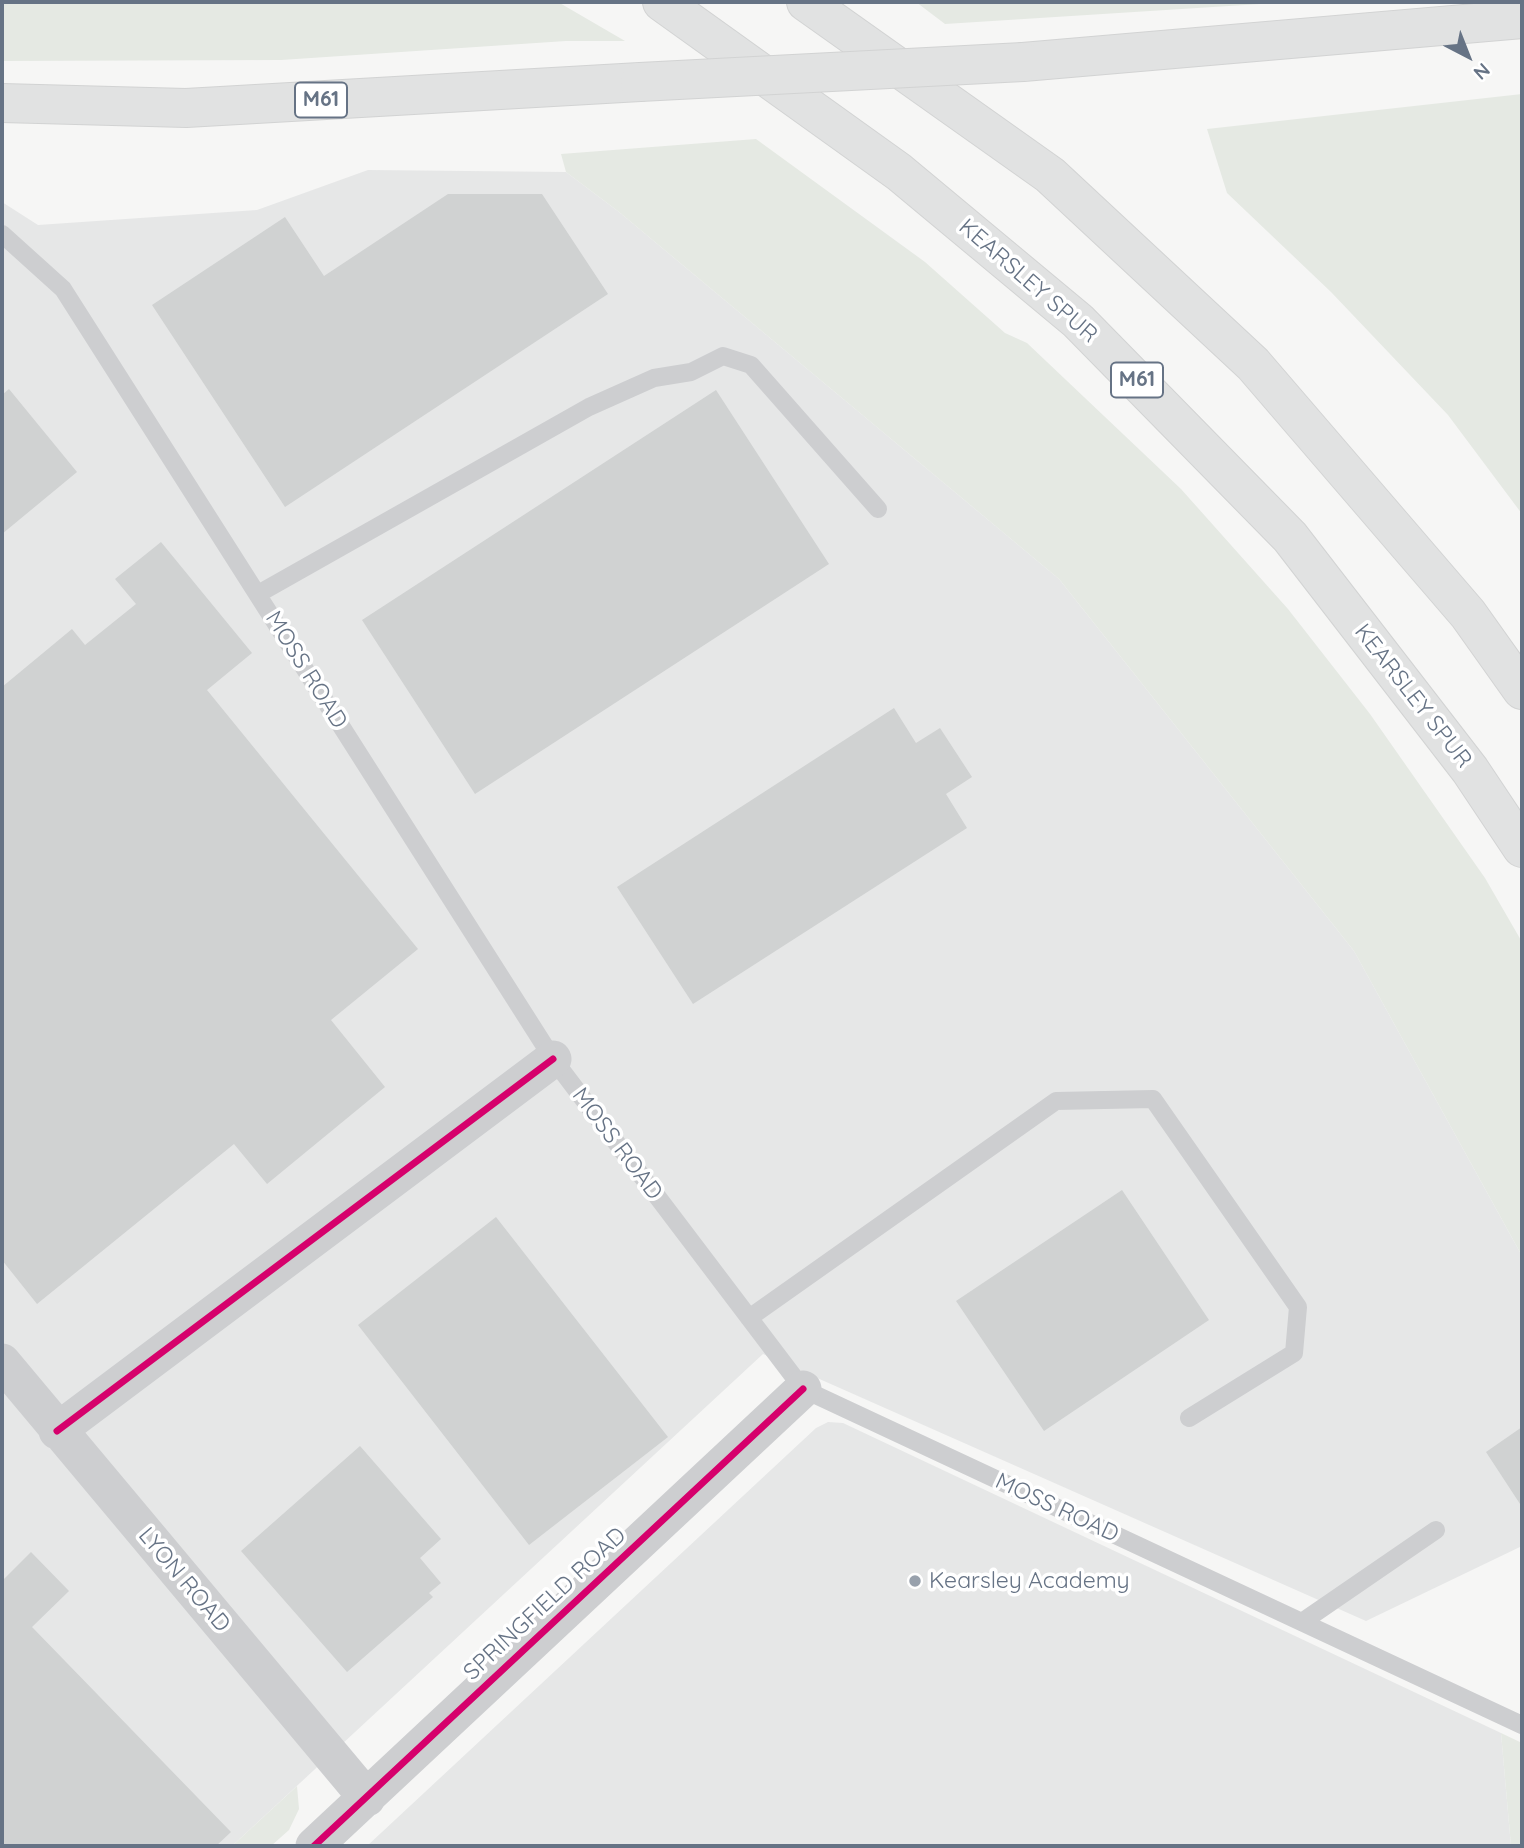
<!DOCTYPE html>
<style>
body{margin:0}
#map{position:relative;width:1524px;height:1848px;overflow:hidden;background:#f6f6f5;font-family:Quicksand,sans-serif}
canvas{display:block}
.frame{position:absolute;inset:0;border:4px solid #667385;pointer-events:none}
.north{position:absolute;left:1433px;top:21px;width:70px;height:70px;-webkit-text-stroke:5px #fff;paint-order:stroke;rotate:138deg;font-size:19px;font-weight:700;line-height:28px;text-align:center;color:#667385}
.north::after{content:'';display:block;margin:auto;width:24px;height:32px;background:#667385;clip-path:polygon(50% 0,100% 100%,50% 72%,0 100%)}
</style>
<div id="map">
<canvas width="1524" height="1848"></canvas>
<div class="frame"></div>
<div class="north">N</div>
</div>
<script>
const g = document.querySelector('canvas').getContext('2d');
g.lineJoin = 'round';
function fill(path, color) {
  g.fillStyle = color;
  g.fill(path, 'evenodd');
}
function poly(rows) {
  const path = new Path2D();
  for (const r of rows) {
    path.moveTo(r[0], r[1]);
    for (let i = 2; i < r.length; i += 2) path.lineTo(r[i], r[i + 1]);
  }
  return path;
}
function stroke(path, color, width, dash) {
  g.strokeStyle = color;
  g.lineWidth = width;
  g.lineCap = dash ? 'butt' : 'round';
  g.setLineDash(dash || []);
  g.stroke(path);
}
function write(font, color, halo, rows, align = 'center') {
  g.font = font + ' Quicksand,sans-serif';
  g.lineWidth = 7;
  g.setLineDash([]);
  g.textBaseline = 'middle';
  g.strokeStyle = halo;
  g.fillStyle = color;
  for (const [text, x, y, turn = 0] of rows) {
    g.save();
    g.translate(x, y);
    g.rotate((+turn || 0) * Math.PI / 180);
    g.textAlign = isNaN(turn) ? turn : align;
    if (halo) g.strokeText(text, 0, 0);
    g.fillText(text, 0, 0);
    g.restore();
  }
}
fill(poly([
 [368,170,566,172,619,212,1059,579,1354,951,1522,1256,1522,1546,1366,1621,763,1354,232,1846,2,1846,2,202,38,225,257,210],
 [828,1422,843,1423,1501,1733,1511,1846,367,1846,816,1428]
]), '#e6e7e7');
fill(poly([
 [2,2,558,2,625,41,566,41,281,60,2,61],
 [916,2,1292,2,945,24],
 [1522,94,1522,514,1448,415,1331,292,1227,193,1207,129],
 [756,139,925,262,1005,333,1027,343,1181,489,1288,609,1370,714,1485,878,1522,942,1522,1256,1354,951,1059,579,619,212,566,172,561,154],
 [1501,1733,1522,1743,1522,1846,1511,1846],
 [297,1786,299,1809,289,1830,271,1846,232,1846]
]), '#e5e9e3');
fill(poly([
 [448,194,542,194,608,294,285,507,152,305,285,217,324,276],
 [9,389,77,472,2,534,2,395],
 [716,390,829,564,475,794,362,620],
 [161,542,252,653,207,690,418,949,331,1020,385,1087,267,1184,234,1144,37,1304,2,1260,2,713,4,711,2,687,72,629,85,645,136,604,115,579],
 [894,708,916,743,940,728,972,777,946,794,967,828,693,1004,617,887],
 [1122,1190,1209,1320,1044,1431,956,1301],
 [496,1217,668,1437,529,1545,358,1325],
 [1522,1427,1522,1507,1486,1452],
 [360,1446,441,1539,420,1558,441,1583,429,1593,433,1597,347,1672,241,1551],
 [31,1552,69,1591,32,1627,231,1832,216,1846,2,1846,2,1581]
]), '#d0d2d2');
const motorway = poly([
 [662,2,899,172,1078,321,1290,537,1470,770,1522,848],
 [806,2,1050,175,1253,364,1468,614,1522,690],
 [1023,62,1522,19],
 [2,103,186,108,640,82]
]);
stroke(motorway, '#d2d3d3', 40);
stroke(poly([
 [2,234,63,289,553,1059,803,1389,1522,1725],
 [258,594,589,407,654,378,691,372,723,356,751,365,878,509],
 [749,1318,1056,1101,1153,1099,1298,1307,1294,1353,1189,1418],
 [1302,1622,1436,1530]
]), '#cdced0', 18);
stroke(poly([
 [2,1362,367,1798],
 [57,1431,553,1059],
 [314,1846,803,1389]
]), '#cdced0', 37);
stroke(motorway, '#e1e2e2', 38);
const motorwayBridge = poly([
 [640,82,1023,62]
]);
stroke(motorwayBridge, '#d2d3d3', 40, []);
stroke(motorwayBridge, '#e1e2e2', 38);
stroke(poly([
 [57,1431,553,1059],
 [314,1846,803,1389]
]), '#d6006c', 7);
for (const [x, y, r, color] of [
 [915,1581,7,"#98a1ac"]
]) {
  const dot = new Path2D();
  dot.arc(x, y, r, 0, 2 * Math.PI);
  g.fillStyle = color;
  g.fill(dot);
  stroke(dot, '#fff', 2.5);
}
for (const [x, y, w] of [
 [321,100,52],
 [1137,380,52]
]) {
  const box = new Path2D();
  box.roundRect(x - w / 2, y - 17.5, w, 35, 5);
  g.fillStyle = '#fff';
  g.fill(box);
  stroke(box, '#667385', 2);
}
write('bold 21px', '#667385', null, [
 ["M61",321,100],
 ["M61",1137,380]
]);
write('23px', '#667385', '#fff', [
 ["KEARSLEY SPUR",1028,281,41],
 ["MOSS ROAD",306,670,58],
 ["KEARSLEY SPUR",1413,696,52],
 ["MOSS ROAD",617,1144,53],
 ["MOSS ROAD",1057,1508,25],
 ["LYON ROAD",184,1580,50],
 ["SPRINGFIELD ROAD",545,1604,-43]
]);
write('23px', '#667385', '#fff', [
 ["Kearsley Academy",929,1581]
], 'left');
</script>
